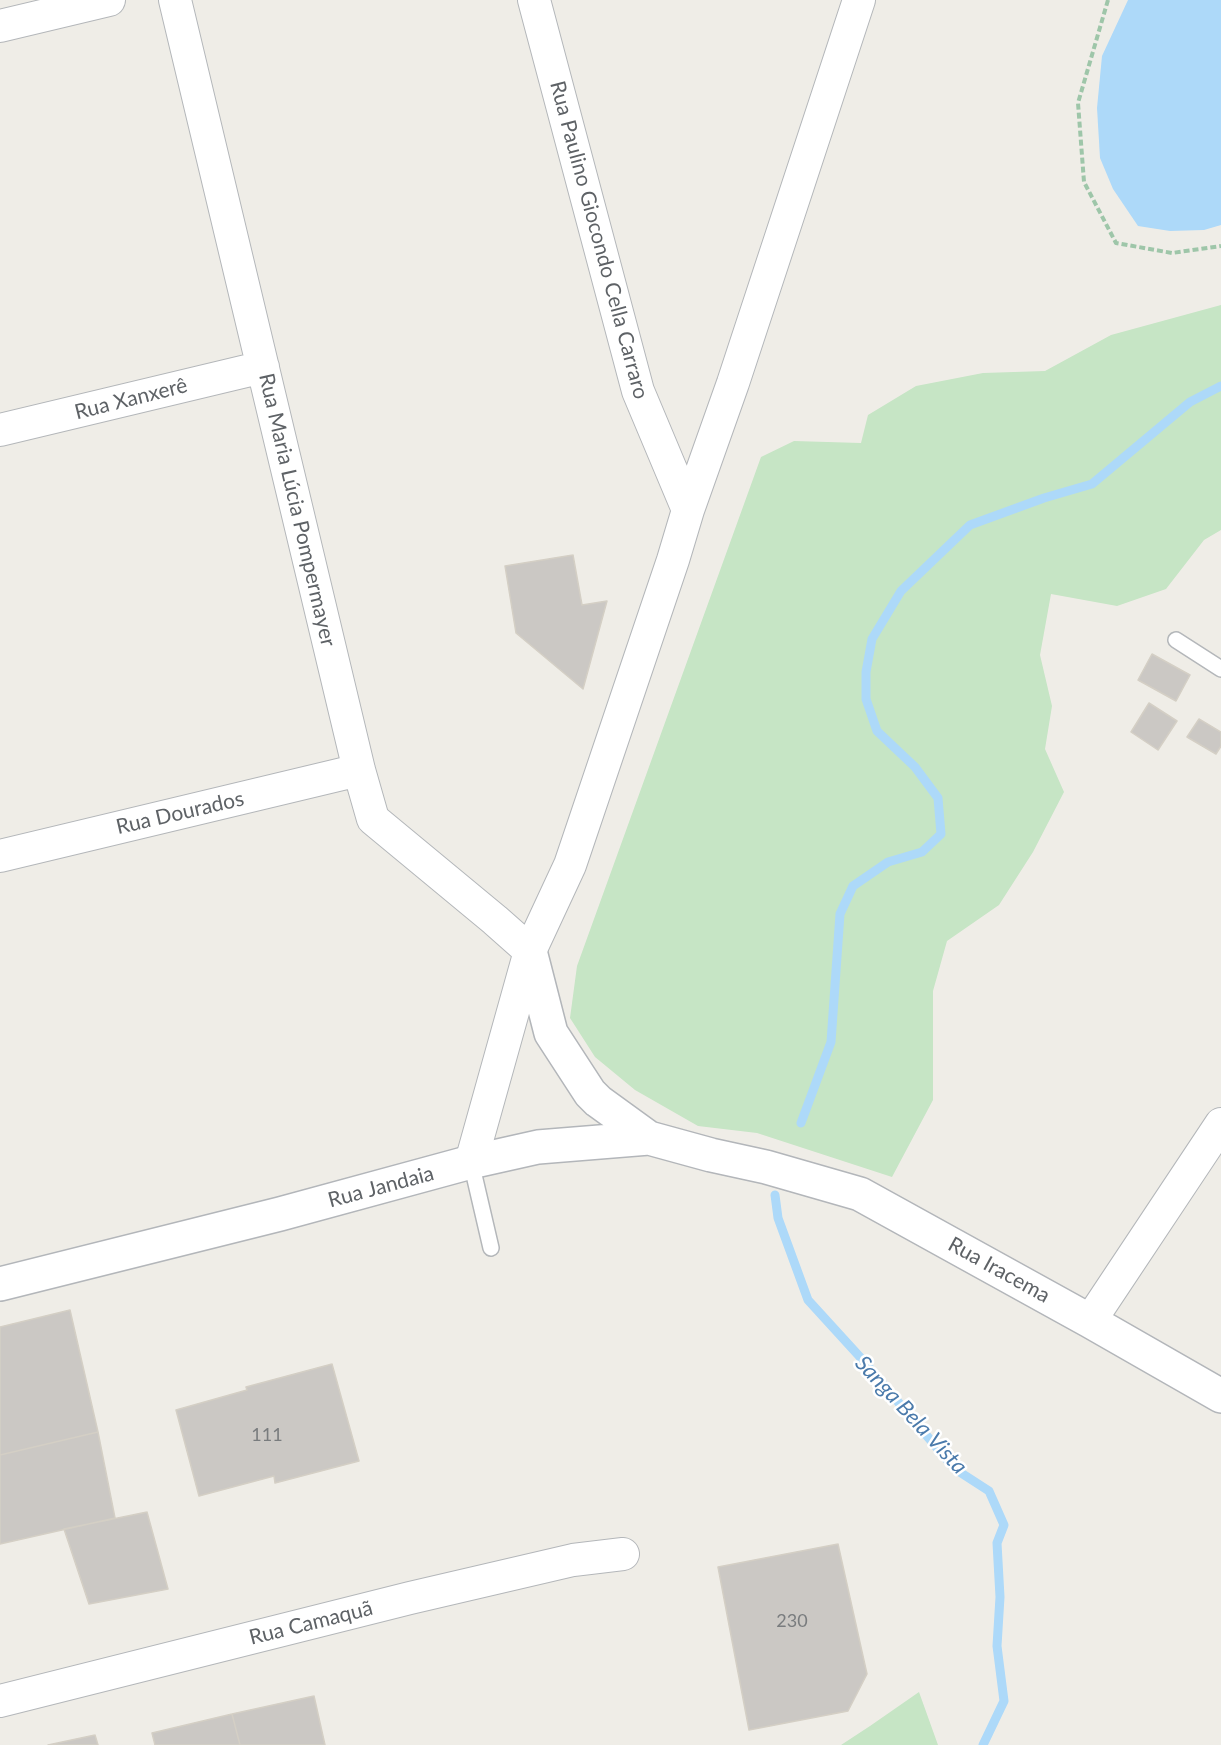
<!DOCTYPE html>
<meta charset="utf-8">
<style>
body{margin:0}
canvas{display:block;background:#efede7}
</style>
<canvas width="1221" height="1745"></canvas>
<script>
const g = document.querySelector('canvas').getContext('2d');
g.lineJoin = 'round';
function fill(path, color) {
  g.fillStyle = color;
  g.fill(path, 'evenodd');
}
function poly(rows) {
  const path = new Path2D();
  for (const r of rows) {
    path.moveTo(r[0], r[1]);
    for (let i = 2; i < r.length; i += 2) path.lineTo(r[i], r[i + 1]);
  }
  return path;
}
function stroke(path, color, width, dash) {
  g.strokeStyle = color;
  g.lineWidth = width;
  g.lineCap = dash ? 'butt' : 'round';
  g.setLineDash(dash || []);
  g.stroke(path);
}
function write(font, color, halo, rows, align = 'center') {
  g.font = font + ' Lato,sans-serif';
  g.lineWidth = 5;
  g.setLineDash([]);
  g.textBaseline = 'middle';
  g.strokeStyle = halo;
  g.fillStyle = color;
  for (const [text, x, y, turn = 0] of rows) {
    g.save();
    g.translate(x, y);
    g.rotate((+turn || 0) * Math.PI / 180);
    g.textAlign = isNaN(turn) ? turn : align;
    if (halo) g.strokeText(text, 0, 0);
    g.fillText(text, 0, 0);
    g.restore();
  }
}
fill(poly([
 [1221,305,1221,530,1204,540,1166,589,1117,606,1051,594,1040,655,1052,706,1045,749,1064,792,1033,852,999,905,947,941,933,991,933,1100,892,1177,757,1133,698,1126,635,1090,595,1057,570,1018,577,966,761,457,794,441,861,443,868,415,916,386,983,373,1045,371,1111,335],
 [919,1692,938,1745,841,1745,870,1726]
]), '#c6e5c5');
fill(poly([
 [1128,0,1221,0,1221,225,1204,230,1170,231,1138,226,1113,189,1100,158,1097,108,1102,56]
]), '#add9f9');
stroke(poly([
 [801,1123,831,1042,840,914,853,886,888,862,922,852,941,834,938,798,915,767,877,731,866,699,866,672,872,639,901,591,970,525,1044,498,1092,484,1190,402,1221,386],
 [775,1195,778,1218,808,1300,860,1357,955,1469,989,1491,1004,1525,997,1543,1000,1597,997,1646,1004,1701,983,1745]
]), '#add9f9', 9);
const building = poly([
 [573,555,582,605,607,601,583,689,516,633,505,566,573,555],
 [1152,654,1190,675,1176,701,1138,680,1152,654],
 [1149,703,1177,721,1158,750,1131,732,1149,703],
 [1199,719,1221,732,1221,746,1216,754,1187,737,1199,719],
 [70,1310,98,1432,0,1455,0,1327,70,1310],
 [332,1364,359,1461,275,1483,274,1476,199,1496,176,1410,247,1390,246,1387,332,1364],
 [98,1432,115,1518,0,1544,0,1455,98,1432],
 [147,1512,168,1589,89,1604,64,1529,147,1512],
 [838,1544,867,1674,848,1711,749,1730,718,1567,838,1544],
 [314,1696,325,1745,240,1745,232,1714,314,1696],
 [232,1714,240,1745,155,1745,152,1733,232,1714],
 [95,1735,98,1745,48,1745,95,1735]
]);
fill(building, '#cbc8c4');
stroke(building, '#d4cfc5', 1.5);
const lane = poly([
 [1176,640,1221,669],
 [471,1162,491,1248]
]);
const street = poly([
 [175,0,359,770,373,819,495,920,530,951],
 [534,0,638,391,688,510],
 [0,26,109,0],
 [0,430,263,367],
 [0,856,359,770],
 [471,1162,530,951,570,865,673,560,688,510,733,383,859,0],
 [1090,1321,1221,1124],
 [0,1701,410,1598,573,1560,623,1554]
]);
const secondary = poly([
 [530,951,551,1033,590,1093,598,1101,649,1138],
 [0,1284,280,1214,471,1162,538,1147,649,1138,711,1155,766,1167,860,1194,1090,1321,1221,1396]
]);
stroke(lane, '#b4b7ba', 18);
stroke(street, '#b4b7ba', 34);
stroke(secondary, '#b3b6ba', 36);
stroke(poly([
 [1108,0,1078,103,1084,182,1116,243,1172,253,1221,246]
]), '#9ec6a9', 4, [6, 3]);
stroke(lane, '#fff', 15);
stroke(street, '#fff', 32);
stroke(secondary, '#fff', 33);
write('18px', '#797c7e', null, [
 ["111",267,1435],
 ["230",792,1621]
]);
write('21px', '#5e6266', '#fff', [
 ["Rua Paulino Giocondo Cella Carraro",599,240,75],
 ["Rua Xanxerê",131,399,-14],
 ["Rua Maria Lúcia Pompermayer",297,510,77],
 ["Rua Dourados",180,813,-13],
 ["Rua Jandaia",381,1187,-15],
 ["Rua Iracema",999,1270,29],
 ["Rua Camaquã",311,1623,-14]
]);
write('italic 22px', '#4a7aab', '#fff', [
 ["Sanga Bela Vista",911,1415,47]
]);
</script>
